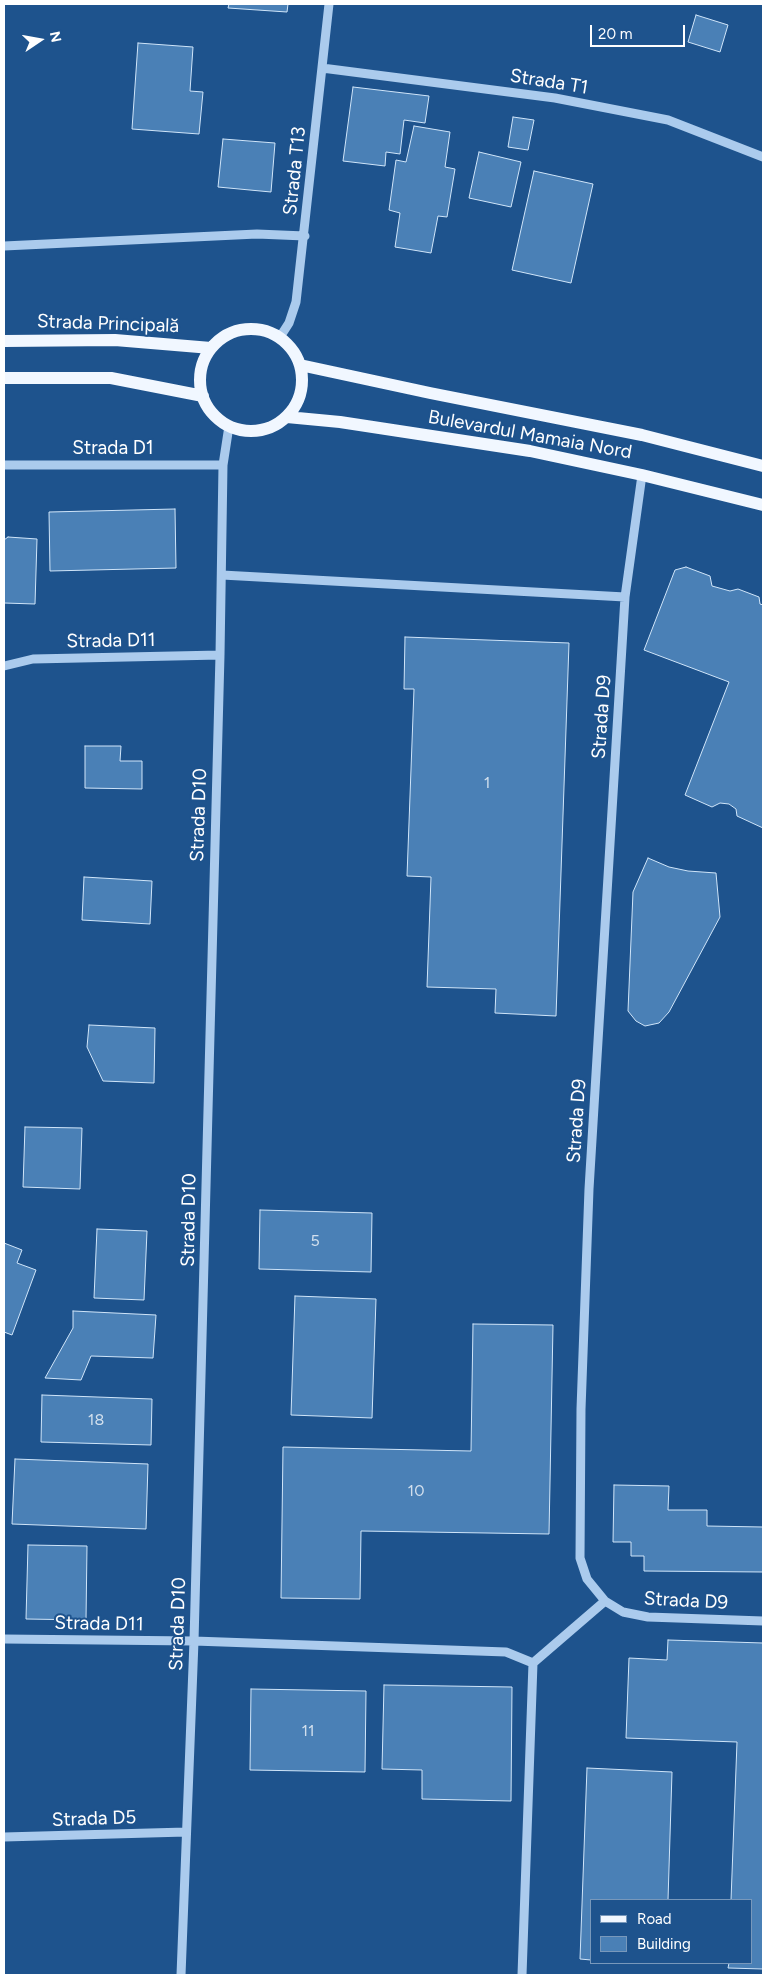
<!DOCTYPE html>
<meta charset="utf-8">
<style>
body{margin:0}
#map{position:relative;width:767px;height:1979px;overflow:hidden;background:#1e538d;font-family:Figtree,sans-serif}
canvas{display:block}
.frame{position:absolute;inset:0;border:5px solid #fff;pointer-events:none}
.legend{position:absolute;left:590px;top:1899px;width:162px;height:65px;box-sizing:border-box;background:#1e538d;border:1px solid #7898bb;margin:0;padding:6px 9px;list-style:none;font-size:15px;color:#fff}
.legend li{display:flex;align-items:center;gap:10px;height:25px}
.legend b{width:25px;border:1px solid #7898bb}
.north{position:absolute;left:15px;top:15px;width:50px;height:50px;-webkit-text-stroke:4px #1e538d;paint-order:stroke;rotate:78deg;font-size:14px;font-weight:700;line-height:20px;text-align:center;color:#fff}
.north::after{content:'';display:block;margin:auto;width:18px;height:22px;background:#fff;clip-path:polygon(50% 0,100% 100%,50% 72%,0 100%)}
.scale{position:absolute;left:590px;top:25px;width:95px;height:22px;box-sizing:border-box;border:2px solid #fff;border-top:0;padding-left:6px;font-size:15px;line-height:18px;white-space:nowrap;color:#fff;-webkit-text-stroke:4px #1e538d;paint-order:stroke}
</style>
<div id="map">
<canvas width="767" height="1979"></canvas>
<div class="frame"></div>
<ul class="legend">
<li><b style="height:6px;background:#f1f7ff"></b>Road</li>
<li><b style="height:14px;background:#4a80b6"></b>Building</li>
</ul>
<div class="north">N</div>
<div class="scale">20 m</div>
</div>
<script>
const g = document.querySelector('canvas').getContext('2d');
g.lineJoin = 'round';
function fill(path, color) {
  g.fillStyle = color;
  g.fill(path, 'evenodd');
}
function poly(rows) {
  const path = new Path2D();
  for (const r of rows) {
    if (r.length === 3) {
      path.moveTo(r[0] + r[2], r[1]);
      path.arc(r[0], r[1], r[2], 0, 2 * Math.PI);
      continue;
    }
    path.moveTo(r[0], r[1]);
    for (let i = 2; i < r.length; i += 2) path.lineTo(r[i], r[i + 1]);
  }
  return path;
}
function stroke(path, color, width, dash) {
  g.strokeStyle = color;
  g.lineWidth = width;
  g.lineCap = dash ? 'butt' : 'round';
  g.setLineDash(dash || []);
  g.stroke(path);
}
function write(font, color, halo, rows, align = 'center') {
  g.font = font + ' Figtree,sans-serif';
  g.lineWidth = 4;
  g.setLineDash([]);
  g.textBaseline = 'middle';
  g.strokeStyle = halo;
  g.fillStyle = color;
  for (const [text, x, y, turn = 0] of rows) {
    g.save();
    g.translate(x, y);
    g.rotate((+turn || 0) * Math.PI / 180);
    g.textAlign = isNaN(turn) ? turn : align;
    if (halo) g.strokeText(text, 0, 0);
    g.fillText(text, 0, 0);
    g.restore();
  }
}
const building = poly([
 [229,4,288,4,287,12,228,8,229,4],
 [696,15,728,25,720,52,688,42,696,15],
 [138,43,193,47,190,91,203,92,199,134,132,129,138,43],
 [353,87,429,96,425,123,404,120,400,154,386,152,385,166,343,161,353,87],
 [513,117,534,120,528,150,508,147,513,117],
 [414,126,450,132,445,167,455,169,447,217,438,216,431,253,395,247,400,213,389,210,396,160,406,162,414,126],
 [223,139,275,143,271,192,218,187,223,139],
 [479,152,521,162,511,207,469,198,479,152],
 [534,171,593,184,571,283,512,270,534,171],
 [175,509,176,568,50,571,49,512,175,509],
 [8,537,37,539,35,604,4,603,4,540,8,537],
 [686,567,710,576,712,586,730,591,738,589,759,597,760,604,763,605,763,828,737,816,736,809,729,804,720,803,712,807,685,795,729,682,644,650,675,570,686,567],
 [405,637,569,643,556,1016,495,1013,496,989,427,987,431,877,407,876,414,689,404,689,405,637],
 [85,746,121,746,120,761,142,761,142,789,85,788,85,746],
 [648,858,669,867,688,871,716,873,720,917,669,1012,659,1023,645,1026,636,1021,628,1011,633,892,648,858],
 [84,877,152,881,150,924,82,920,84,877],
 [89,1025,155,1028,154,1083,103,1081,87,1047,89,1025],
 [25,1127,82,1128,80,1189,23,1187,25,1127],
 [260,1210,372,1213,371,1272,259,1269,260,1210],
 [97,1229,147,1231,144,1300,94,1298,97,1229],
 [4,1243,22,1250,17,1263,36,1270,12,1335,4,1332,4,1243],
 [295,1296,376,1299,372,1418,291,1415,295,1296],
 [73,1311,156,1315,153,1358,91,1356,81,1380,45,1378,73,1328,73,1311],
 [473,1324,553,1325,549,1534,361,1531,360,1599,281,1598,283,1447,471,1451,473,1324],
 [42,1395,152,1399,151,1445,41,1442,42,1395],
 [15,1459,148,1464,146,1529,12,1524,15,1459],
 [614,1485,669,1486,668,1510,707,1510,707,1526,763,1527,763,1572,644,1571,644,1556,631,1556,631,1542,613,1542,614,1485],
 [28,1545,87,1546,86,1620,26,1619,28,1545],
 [668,1640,763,1643,763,1969,728,1968,729,1963,751,1963,751,1900,731,1900,737,1742,626,1738,629,1658,667,1660,668,1640],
 [384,1685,512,1687,511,1801,422,1799,422,1770,382,1769,384,1685],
 [251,1689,366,1691,365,1772,250,1770,251,1689],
 [587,1768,672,1772,668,1900,591,1900,591,1960,580,1959,587,1768]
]);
fill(building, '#4a80b6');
stroke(building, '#d0e5f9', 1);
stroke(poly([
 [322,68,555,98,668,120,763,157],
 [4,246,257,234,305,236],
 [280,337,289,323,296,302,329,4],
 [4,465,223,465],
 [642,475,625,597,589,1189,581,1409,580,1558,587,1579,605,1601,623,1612,648,1617,763,1621],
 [222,575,625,597],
 [4,666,33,659,220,655],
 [4,1639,194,1641,506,1652,533,1663,522,1975],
 [533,1663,605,1601],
 [4,1837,186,1832],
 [181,1975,194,1641,220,655,223,465,229,426]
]), '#abcbed', 9);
stroke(poly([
 [251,380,51],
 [4,341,115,340,211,348],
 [300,365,430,393,642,435,763,466],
 [4,378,111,378,203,396],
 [287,417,340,422,530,451,642,475,763,505]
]), '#f1f7ff', 12);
write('16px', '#d2dfed', null, [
 ["1",487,783],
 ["5",315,1241],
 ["18",96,1420],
 ["10",416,1491],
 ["11",308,1731]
]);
write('19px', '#fff', '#1e538d', [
 ["Strada T1",549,82,9],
 ["Strada T13",295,171,-84],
 ["Strada Principală",108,324,2],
 ["Bulevardul Mamaia Nord",530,435,10],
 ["Strada D1",113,448],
 ["Strada D11",111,641,-1],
 ["Strada D9",602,717,-86],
 ["Strada D10",199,815,-88],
 ["Strada D9",577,1121,-86],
 ["Strada D10",189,1220,-89],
 ["Strada D9",686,1601,3],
 ["Strada D11",99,1624,1],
 ["Strada D10",178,1624,-88],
 ["Strada D5",94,1819,-2]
]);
</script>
